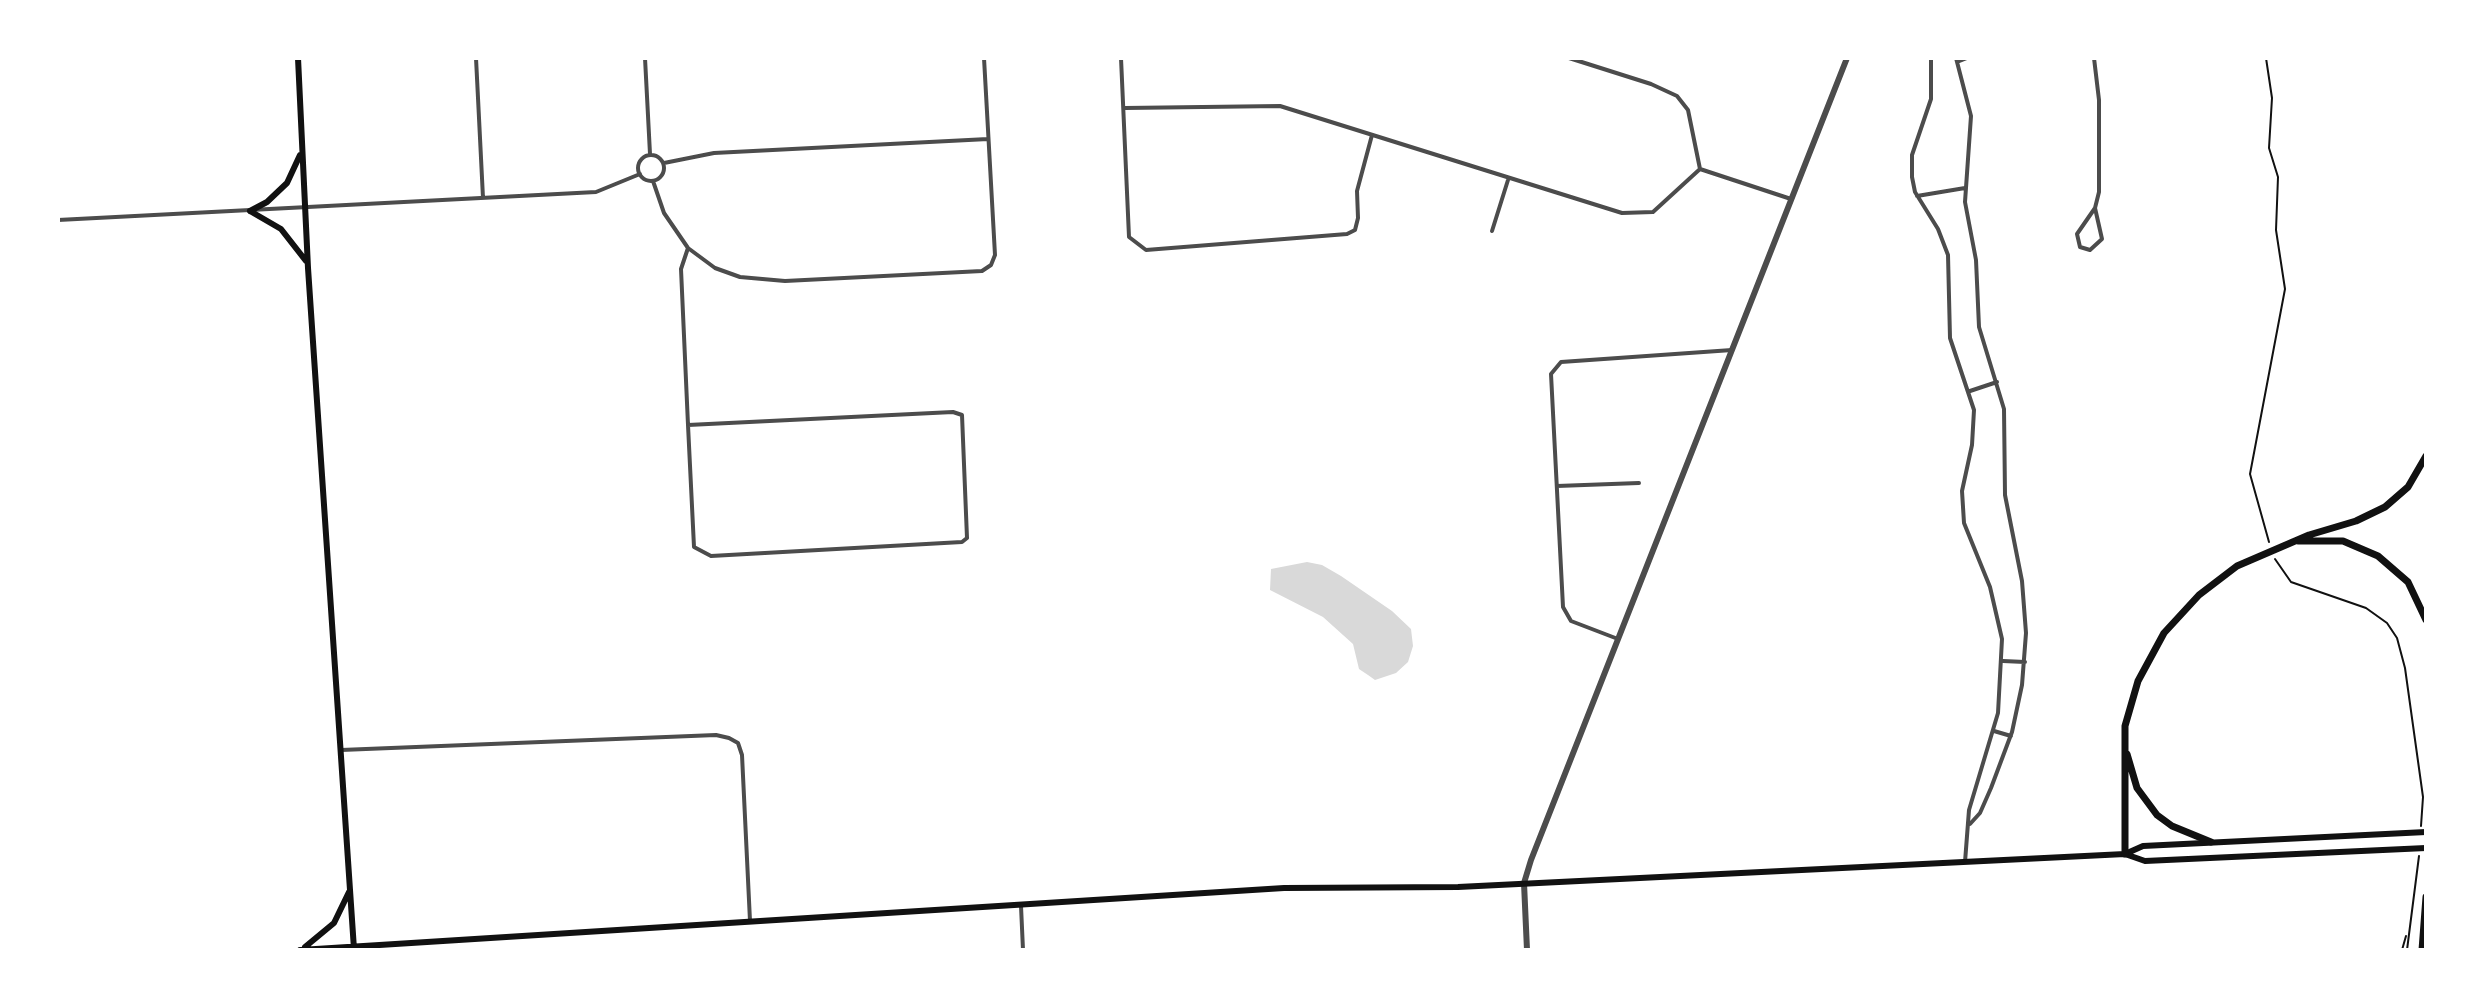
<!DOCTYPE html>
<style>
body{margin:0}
#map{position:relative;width:2484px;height:1008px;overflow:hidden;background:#fff;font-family:Poppins,sans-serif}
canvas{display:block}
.frame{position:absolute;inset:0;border:60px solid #fff;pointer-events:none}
</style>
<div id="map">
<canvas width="2484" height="1008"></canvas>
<div class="frame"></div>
</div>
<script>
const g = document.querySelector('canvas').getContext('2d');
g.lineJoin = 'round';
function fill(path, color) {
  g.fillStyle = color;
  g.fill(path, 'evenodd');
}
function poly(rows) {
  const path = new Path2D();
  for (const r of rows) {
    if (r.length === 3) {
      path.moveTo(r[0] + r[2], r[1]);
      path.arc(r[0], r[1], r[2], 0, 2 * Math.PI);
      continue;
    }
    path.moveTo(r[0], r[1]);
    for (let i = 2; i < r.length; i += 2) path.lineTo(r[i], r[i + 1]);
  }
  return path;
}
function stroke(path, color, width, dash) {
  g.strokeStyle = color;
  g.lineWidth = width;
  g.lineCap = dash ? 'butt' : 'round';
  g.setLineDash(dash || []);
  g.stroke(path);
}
fill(poly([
 [1307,562,1322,565,1341,576,1392,611,1411,629,1413,646,1408,662,1396,673,1375,680,1368,675,1359,669,1353,644,1323,617,1270,590,1271,569]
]), '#d9d9d9');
stroke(poly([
 [2266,58,2272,98,2269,148,2278,177,2276,230,2285,289,2250,474,2269,542],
 [2275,559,2291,582,2366,608,2387,623,2397,638,2405,668,2423,797,2421,826],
 [2402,950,2406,936],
 [2407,950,2419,856]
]), '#111', 2);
stroke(poly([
 [476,58,483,198],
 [645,58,650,154],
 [1121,58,1129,237,1146,250,1347,234,1355,230,1358,218,1357,191,1372,135],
 [1931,58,1931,99,1912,155,1912,177,1915,192,1938,229,1948,255,1950,338,1974,410,1972,445,1962,491,1964,523,1990,587,2002,639,1998,713,1969,810,1965,862],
 [1956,58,1971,116,1965,202,1976,260,1979,327,2004,409,2005,495,2022,581,2026,633,2022,685,2012,732,1991,788,1980,813,1970,824],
 [2094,58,2099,100,2099,192,2095,208,2077,234,2080,247,2090,250,2102,239,2095,208],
 [1957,62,1967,58],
 [1125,108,1280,106,1622,213,1653,212,1700,169,1688,110,1677,96,1651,84,1569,58],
 [651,168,13],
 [664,163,714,153,988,139],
 [1700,169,1791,199],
 [653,181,664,213,688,248,715,268,740,277,785,281,982,271,991,265,995,255,984,58],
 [1917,196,1965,188],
 [58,220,596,192,640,174],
 [1492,231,1508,180],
 [1970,391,1997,382],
 [688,425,953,412,962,415,967,538,962,542,711,556,694,547,688,425,681,269,688,248],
 [1557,486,1639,483],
 [1618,639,1571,621,1563,607,1551,374,1561,362,1732,350],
 [2003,661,2025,662],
 [1994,731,2011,736],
 [341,750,716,735,729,738,738,743,742,755,750,921],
 [1021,906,1023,950]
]), '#4c4c4c', 4);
stroke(poly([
 [1527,950,1524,883,1531,860,1847,58]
]), '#4c4c4c', 6);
stroke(poly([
 [298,58,308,268,354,949],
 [250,211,281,229,306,261],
 [250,211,267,202,287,183,300,155],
 [2125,854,2143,846,2426,832],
 [305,947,334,923,349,892],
 [300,950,1284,888,1458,887,2125,854,2145,861,2426,848]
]), '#111', 6);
stroke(poly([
 [2298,541,2343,541,2378,556,2408,582,2426,620],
 [2127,754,2137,788,2157,815,2172,826,2211,842],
 [2125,854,2125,726,2138,681,2164,633,2199,595,2237,566,2309,535,2356,521,2385,507,2408,487,2426,456],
 [2422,950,2426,897]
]), '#111', 7);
</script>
